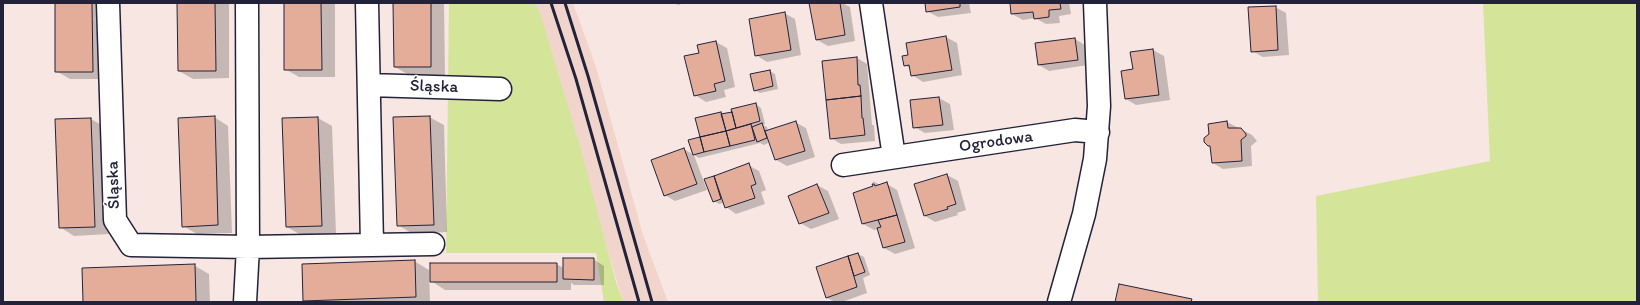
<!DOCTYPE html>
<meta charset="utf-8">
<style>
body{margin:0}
#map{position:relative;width:1640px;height:305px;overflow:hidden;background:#f7e6e1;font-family:Itim,sans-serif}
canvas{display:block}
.frame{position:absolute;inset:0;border:4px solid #22223b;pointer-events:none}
</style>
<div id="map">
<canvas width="1640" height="305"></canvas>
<div class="frame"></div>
</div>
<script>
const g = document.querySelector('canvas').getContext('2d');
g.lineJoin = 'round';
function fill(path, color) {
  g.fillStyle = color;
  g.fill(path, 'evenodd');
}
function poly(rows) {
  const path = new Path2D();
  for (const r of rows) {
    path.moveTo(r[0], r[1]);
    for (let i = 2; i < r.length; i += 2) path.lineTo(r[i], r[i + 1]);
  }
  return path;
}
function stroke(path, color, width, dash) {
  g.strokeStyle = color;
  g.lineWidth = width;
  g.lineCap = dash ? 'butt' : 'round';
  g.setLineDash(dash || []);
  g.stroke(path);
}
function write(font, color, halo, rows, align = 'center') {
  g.font = font + ' Itim,sans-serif';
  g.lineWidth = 3;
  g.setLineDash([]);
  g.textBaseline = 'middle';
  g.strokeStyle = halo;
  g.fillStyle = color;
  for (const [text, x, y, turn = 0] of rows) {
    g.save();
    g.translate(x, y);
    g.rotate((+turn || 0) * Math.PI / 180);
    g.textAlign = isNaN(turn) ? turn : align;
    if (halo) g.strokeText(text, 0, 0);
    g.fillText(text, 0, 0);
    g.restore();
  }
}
fill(poly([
 [535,3,573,3,596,67,643,235,668,302,623,302]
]), '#f1d5cc');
fill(poly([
 [449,3,535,3,540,13,580,146,616,282,623,302,604,302,596,253,446,253],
 [1483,3,1637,3,1637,302,1318,302,1316,196,1490,161]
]), '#d4e599');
fill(poly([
 [56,3,106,3,107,79,70,79,56,71],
 [179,3,229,3,229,78,193,79,179,71],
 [285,3,335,3,335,77,299,77,285,69],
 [394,3,444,3,445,75,409,75,395,67],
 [675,3,685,3,678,5],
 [810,3,842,3,850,7,855,41,828,46,817,40],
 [926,3,969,3,971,13,938,17,927,11],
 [1011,3,1069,3,1071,14,1059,16,1060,23,1046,24,1035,18,1023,20,1012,14],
 [1275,7,1286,13,1289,55,1263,57,1252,51],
 [784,13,795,19,801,55,767,62,756,55],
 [946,37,957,43,962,75,923,82,912,75,911,69,905,65,909,55],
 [1075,39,1085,45,1088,65,1049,71,1039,65],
 [716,42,727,48,735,87,724,90,726,97,706,102,695,95],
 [1153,50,1164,56,1170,100,1136,105,1126,99,1134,70],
 [857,58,867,64,872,125,874,125,875,141,841,144,831,138],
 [770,71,775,74,778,89,760,93,754,90],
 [939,98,950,104,954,130,925,133,914,127,911,101],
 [756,104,761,108,765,124,763,125,767,127,768,131,795,122,806,128,815,157,787,166,776,160,770,142,764,145,760,143,699,158,694,155,707,190,675,201,665,195,684,149,694,155,690,141,701,138,720,113,724,114],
 [214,117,228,126,232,233,197,234,183,226],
 [429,117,444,125,447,232,413,234,398,225],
 [318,118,332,126,336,234,301,235,287,227],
 [91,119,105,127,109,234,74,236,60,227],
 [1227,122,1252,135,1257,141,1251,146,1252,166,1223,169,1213,163,1211,147,1208,145,1209,125],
 [748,165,759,171,766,190,761,192,765,204,736,214,726,207,724,203,719,204,714,201,705,179],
 [947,175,958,181,966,210,957,213,958,215,935,222,925,216],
 [873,181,880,185,887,184,897,190,915,248,895,254,884,248,878,229,874,230,863,224,854,193,874,187],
 [817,185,828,191,839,219,811,229,800,223],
 [858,254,864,257,870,275,863,278,867,293,842,302,835,302,827,298,817,267],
 [593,259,604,266,604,285,574,285,571,283,571,290,445,290,431,281,556,264,564,268],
 [414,261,429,270,430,302,306,302,304,301],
 [195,266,209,274,210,302,84,302]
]), '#0003');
const building = poly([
 [55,3,92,3,93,72,55,72,55,3],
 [177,3,215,3,216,71,178,71,177,3],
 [284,3,321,3,322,70,284,70,284,3],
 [393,3,431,3,431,67,394,67,393,3],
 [809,3,840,3,845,35,816,40,809,3],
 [925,3,960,3,960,7,926,12,925,3],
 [1010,3,1060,3,1061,9,1049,10,1049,17,1034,19,1033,12,1011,14,1010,3],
 [1276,6,1278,50,1251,52,1248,7,1276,6],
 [785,12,791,50,755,56,749,19,785,12],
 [946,36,952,70,911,76,909,65,904,66,902,56,908,55,906,43,946,36],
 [1075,38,1078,60,1038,65,1035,43,1075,38],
 [716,41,725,81,714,84,716,91,694,96,684,56,699,53,697,45,716,41],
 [1153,49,1159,95,1125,99,1121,71,1133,69,1130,52,1153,49],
 [857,57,858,85,860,85,861,96,826,100,822,61,857,57],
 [770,70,773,86,754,91,750,74,770,70],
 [861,96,862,118,863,118,865,135,830,139,826,100,861,96],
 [939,97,943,125,913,128,910,100,939,97],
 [756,103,760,121,736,128,731,109,756,103],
 [721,112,726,131,700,137,695,118,721,112],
 [732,112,736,128,726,131,721,114,732,112],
 [215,116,218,225,182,227,178,118,215,116],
 [430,116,434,225,397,226,393,117,430,116],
 [318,117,322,226,286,227,282,118,318,117],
 [91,118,95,227,59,228,55,119,91,118],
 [796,121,805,151,775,160,765,131,796,121],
 [1227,121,1228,128,1241,128,1246,134,1246,136,1241,140,1242,161,1212,163,1210,146,1208,146,1204,142,1204,138,1209,134,1208,124,1227,121],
 [762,123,767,138,757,142,752,127,762,123],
 [751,124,755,140,730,146,726,131,751,124],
 [726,131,730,146,704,152,700,137,726,131],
 [700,137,704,152,693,155,688,140,700,137],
 [684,148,697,184,664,196,651,160,684,148],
 [749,163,756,184,751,186,755,198,725,208,714,176,749,163],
 [947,174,956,204,947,207,948,209,924,216,914,184,947,174],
 [714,176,721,199,713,202,704,179,714,176],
 [887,182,897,215,862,224,853,193,873,186,872,184,874,184,875,186,887,182],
 [817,184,829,213,799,224,788,196,817,184],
 [897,215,905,242,883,248,877,228,881,227,878,220,897,215],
 [858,253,865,272,854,276,848,256,858,253],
 [848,256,857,287,826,298,816,267,848,256],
 [563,258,594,258,594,280,563,279,563,258],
 [415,260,416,297,303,301,302,264,415,260],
 [430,263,557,263,557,282,430,282,430,263],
 [195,264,196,302,83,302,82,268,195,264],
 [1119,284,1192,299,1191,302,1115,302,1119,284]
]);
fill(building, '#e3ad9a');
stroke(building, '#22223b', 1);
const minor = poly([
 [108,3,115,220,131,245,248,247,433,244],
 [367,3,372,245],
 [871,3,894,157],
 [369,85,500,89],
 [843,165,1075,130,1098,132],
 [245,302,248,247,247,3],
 [1059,302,1084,214,1095,159,1099,106,1095,3]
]);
stroke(minor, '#22223b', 25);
stroke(minor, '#fff', 22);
stroke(poly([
 [551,3,576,79,639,302],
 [565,3,588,76,652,302]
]), '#22223b', 3);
write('17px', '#22223b', '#fff', [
 ["Śląska",434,87,2],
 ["Ogrodowa",996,142,-8],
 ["Śląska",114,185,-92]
]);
</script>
